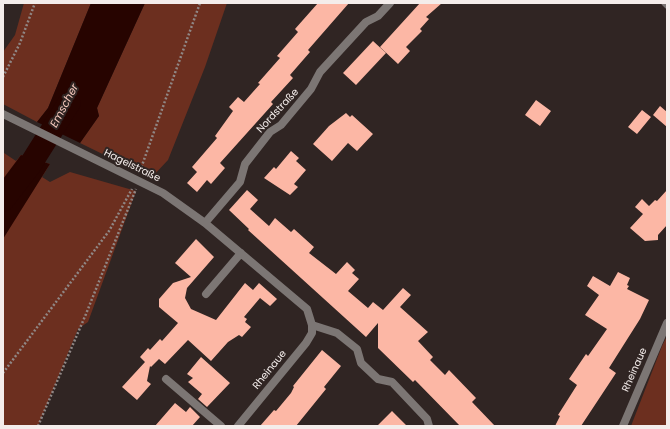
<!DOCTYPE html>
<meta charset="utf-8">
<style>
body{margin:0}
#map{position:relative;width:670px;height:429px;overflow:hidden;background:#302523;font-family:Poppins,sans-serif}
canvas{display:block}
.frame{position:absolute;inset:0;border:4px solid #f4edeb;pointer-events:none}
</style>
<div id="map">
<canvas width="670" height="429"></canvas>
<div class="frame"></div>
</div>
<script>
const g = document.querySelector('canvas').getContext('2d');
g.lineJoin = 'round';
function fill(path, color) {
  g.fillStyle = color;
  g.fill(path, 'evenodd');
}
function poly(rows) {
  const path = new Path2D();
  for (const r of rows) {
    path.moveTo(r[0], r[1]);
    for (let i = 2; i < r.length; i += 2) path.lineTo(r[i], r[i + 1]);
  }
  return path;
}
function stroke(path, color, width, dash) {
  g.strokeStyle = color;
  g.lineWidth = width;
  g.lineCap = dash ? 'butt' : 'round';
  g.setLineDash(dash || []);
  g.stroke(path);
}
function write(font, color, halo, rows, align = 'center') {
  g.font = font + ' Poppins,sans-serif';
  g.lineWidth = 4;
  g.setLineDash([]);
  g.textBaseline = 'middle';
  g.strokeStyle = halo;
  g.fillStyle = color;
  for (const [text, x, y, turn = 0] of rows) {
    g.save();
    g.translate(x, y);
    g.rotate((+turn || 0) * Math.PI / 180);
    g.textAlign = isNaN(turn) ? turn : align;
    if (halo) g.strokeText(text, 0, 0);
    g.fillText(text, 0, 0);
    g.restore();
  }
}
fill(poly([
 [24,3,91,3,48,108,37,122,3,104,3,52,15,35],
 [145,3,227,3,205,67,168,160,153,176,125,165,80,143,99,116,97,108],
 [4,153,16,161,21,155,50,164,42,177,50,182,70,172,136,191,88,322,78,329,38,426,3,426],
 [667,336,667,426,631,426,662,346]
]), '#6c2f1f');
fill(poly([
 [91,3,145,3,97,108,99,116,80,143,37,122,48,108],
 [21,155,50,164,3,239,3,179]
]), '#270400');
stroke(poly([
 [3,200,30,165,69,103]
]), '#270400', 23);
fill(poly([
 [318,3,349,3,308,50,310,52,290,75,293,78,271,102,273,104,220,163,225,168,211,184,207,180,197,192,187,183,197,172,192,167,217,138,215,136,233,111,229,107,238,97,244,102,260,84,258,83,280,58,277,56,298,32,295,29],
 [420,3,442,3,426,17,429,19,420,29,422,31,406,47,410,51,398,64,380,47],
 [373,41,386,53,356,85,343,73],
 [536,100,551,111,540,126,525,115],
 [660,106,667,112,667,127,653,115],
 [642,110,651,117,637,134,628,127],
 [346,113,350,117,352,115,373,134,357,151,348,143,332,161,313,144,329,126],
 [291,151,299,158,296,161,306,170,294,184,298,187,290,195,264,178,274,167,276,169],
 [247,190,258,200,250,209,269,226,275,218,291,232,294,229,314,247,309,253,336,274,347,262,355,270,352,273,359,279,348,291,368,308,373,302,383,310,403,288,411,295,400,307,428,332,418,341,433,357,430,360,445,375,449,370,476,398,472,402,495,426,460,426,415,380,413,382,378,348,378,323,366,337,248,230,249,229,229,210],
 [667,190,667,225,658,235,658,240,645,241,630,228,643,214,635,207,642,199,649,206,655,200,657,201],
 [196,239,214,257,187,288,185,298,191,309,216,320,245,283,253,290,259,283,277,299,270,306,260,298,244,317,247,319,245,322,251,327,242,337,239,335,228,342,211,361,188,340,165,364,159,359,151,367,150,366,147,381,151,384,137,400,122,387,145,362,140,357,148,348,150,350,160,339,162,341,178,323,159,307,159,299,173,283,191,277,175,263],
 [618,272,630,278,627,285,629,286,627,289,649,300,640,319,609,368,616,373,581,426,555,426,560,416,558,415,577,385,569,379,586,354,588,356,607,329,585,315,599,295,587,286,593,276,610,286],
 [322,350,341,366,324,387,326,389,296,426,260,426,274,410,276,411,291,393,294,387,293,386],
 [201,357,230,383,207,407,198,399,202,394,188,382,193,378,187,374],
 [175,403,186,412,190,407,200,417,192,426,155,426],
 [392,411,407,426,377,426]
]), '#fcb7a5');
stroke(poly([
 [3,77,20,43,35,3],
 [140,171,200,3],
 [3,373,109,231,132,189],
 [38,426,86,314,136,189]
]), '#908785', 2.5, [2, 2]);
stroke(poly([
 [664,3,667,6]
]), '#7c7674', 5.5);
stroke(poly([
 [3,114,163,193,205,223,307,309,312,325,312,333,306,343,238,426],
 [205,223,240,182,245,164,270,132,281,125,311,89,320,72,366,22,378,16,390,3],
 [206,294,241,253],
 [312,325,337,333,357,349,361,363,378,379,392,382,427,419,429,426],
 [166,379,221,426],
 [623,426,667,323]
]), '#7c7674', 8);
write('10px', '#f4edeb', '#302523', [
 ["Nordstraße",278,111,-47],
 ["Hagelstraße",132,166,26],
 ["Rheinaue",270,370,-51],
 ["Rheinaue",635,370,-66]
]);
write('italic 11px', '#f9cbbf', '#302523', [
 ["Emscher",65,106,-62]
]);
</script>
